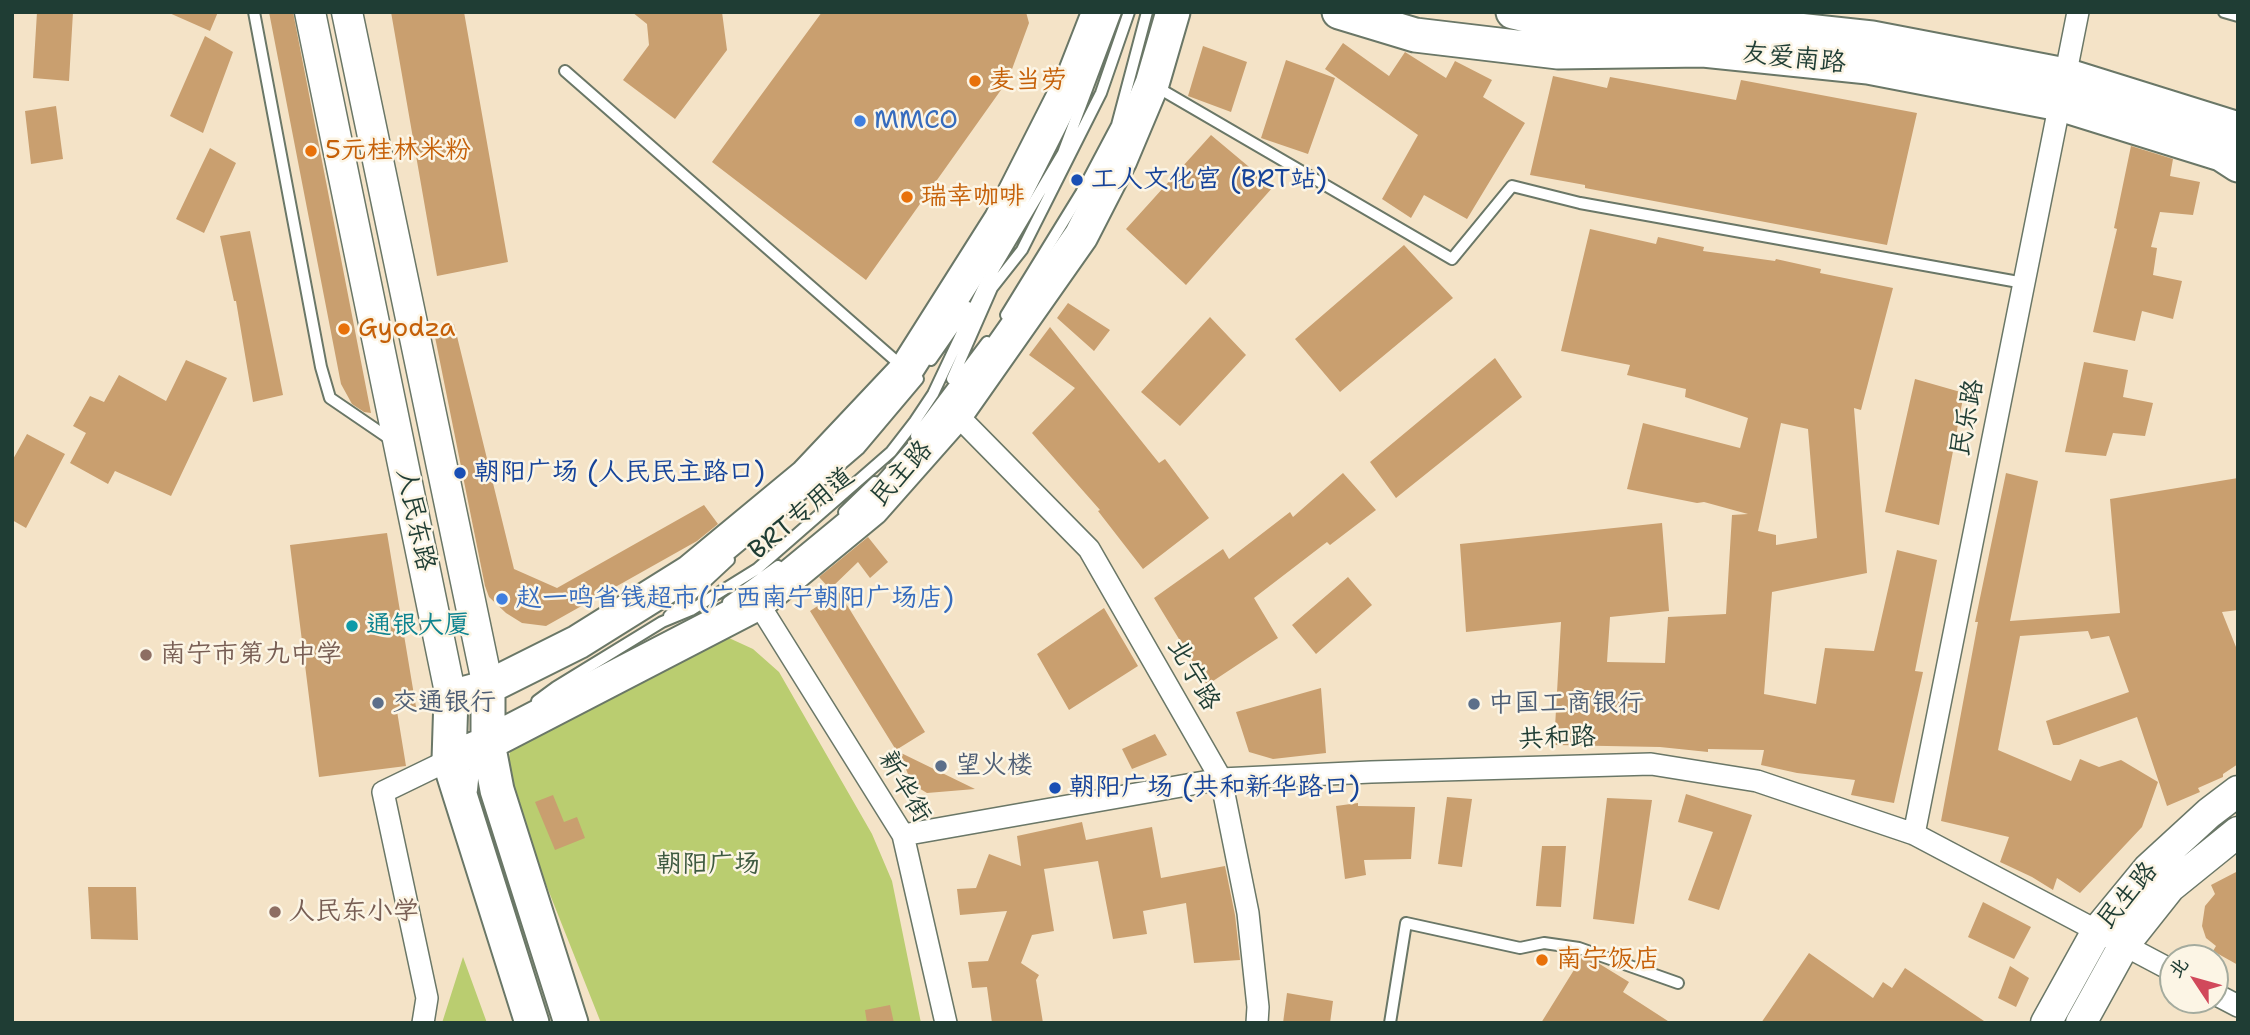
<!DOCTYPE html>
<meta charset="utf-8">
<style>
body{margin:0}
#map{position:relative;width:2250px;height:1035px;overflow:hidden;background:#f4e3c7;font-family:"Shantell Sans","LXGW WenKai TC",sans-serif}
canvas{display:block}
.frame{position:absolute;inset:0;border:14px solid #1f3d34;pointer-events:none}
.north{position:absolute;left:2159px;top:944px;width:70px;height:70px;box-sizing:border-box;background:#fcf5e5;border:2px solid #a4ab9e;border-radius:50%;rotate:306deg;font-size:19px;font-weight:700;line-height:28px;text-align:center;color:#1f3d34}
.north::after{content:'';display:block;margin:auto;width:24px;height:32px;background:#d1495b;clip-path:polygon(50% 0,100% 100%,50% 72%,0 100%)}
</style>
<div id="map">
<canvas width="2250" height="1035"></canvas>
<div class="frame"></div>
<div class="north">北</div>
</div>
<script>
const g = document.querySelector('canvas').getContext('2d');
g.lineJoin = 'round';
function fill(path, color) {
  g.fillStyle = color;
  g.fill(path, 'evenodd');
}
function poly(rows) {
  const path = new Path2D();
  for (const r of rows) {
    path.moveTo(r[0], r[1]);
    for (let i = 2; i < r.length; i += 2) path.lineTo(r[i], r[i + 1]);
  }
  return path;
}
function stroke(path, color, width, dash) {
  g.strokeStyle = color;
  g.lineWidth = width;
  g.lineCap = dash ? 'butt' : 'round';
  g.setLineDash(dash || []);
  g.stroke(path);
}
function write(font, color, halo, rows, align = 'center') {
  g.font = font + ' "Shantell Sans","LXGW WenKai TC",sans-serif';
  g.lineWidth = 5;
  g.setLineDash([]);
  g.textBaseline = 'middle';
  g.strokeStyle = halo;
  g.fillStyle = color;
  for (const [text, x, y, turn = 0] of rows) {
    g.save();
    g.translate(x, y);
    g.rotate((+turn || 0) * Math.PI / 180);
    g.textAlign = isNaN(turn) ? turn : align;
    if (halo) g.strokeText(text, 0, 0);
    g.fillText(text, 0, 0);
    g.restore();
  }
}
fill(poly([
 [729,638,753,649,779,672,872,834,892,881,921,1023,601,1023,505,781,510,752,531,731,673,655],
 [463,957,487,1023,442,1023]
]), '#bacd70');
fill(poly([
 [37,12,73,12,69,81,33,78],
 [167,12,218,12,210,31],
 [269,12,293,12,371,413,364,412,352,404,341,384],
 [391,12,464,12,508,262,437,276],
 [632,12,722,12,727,50,675,119,623,80,649,45,647,24],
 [822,12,1026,12,1029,23,1008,80,866,280,712,162],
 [205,36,233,52,203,133,170,116],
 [1343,43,1389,76,1405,52,1446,78,1455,61,1492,80,1483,97,1525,123,1467,219,1424,195,1411,218,1382,199,1418,135,1325,69],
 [1203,46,1247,62,1231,112,1188,96],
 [1286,60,1335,78,1308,154,1261,138],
 [1553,76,1607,88,1610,77,1736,100,1741,80,1917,113,1887,245,1585,188,1585,185,1530,175],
 [56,106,63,159,31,164,25,111],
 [1211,135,1273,187,1186,285,1126,229],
 [2131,146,2173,159,2170,176,2200,182,2193,215,2160,212,2151,247,2157,248,2153,275,2182,281,2173,319,2142,311,2135,341,2093,332,2117,229,2114,228],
 [210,148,236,163,204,233,176,219],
 [1590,229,1656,244,1658,237,1704,247,1703,251,1775,261,1776,259,1821,269,1820,273,1893,288,1861,410,1854,408,1867,573,1772,592,1764,694,1816,704,1825,648,1874,651,1897,550,1937,560,1915,671,1923,672,1894,803,1851,795,1855,780,1797,773,1761,765,1764,750,1708,749,1708,752,1660,747,1554,745,1561,622,1466,632,1460,544,1662,523,1669,611,1610,617,1607,662,1665,663,1668,617,1726,614,1732,515,1748,514,1704,502,1697,503,1627,489,1643,423,1740,448,1748,418,1685,397,1686,389,1627,375,1630,365,1561,351],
 [1781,423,1808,429,1817,538,1776,545,1776,535,1758,531],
 [250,231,283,395,253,402,236,301,234,301,220,236],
 [1404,245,1453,298,1340,392,1295,339],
 [1068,303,1110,330,1094,351,1057,318],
 [1210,317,1246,355,1180,426,1141,392],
 [454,324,514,569,557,588,704,505,718,524,697,541,546,626,522,623,506,613,489,597,485,586,434,332],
 [1050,327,1159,463,1165,459,1209,518,1143,569,1098,511,1100,510,1032,433,1075,388,1029,355],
 [1495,358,1522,397,1396,498,1370,462],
 [186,360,227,378,171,496,115,471,108,484,70,463,86,433,73,426,90,396,104,402,119,375,166,401],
 [2084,362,2128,370,2123,397,2153,403,2145,436,2113,433,2106,456,2065,452],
 [1915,379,1964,393,1939,525,1885,512],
 [27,434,65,454,26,528,12,520,12,461],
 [1343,473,1376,510,1330,545,1327,542,1254,598,1278,638,1207,685,1154,598,1223,549,1229,559,1290,512,1293,517],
 [2006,473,2038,481,2010,621,2120,613,2110,499,2238,478,2238,610,2222,612,2238,652,2238,764,2223,774,2223,777,2198,788,2200,792,2167,806,2137,717,2059,745,2053,745,2046,721,2129,692,2109,636,2091,639,2088,631,2020,636,1998,750,2071,781,2080,759,2099,767,2121,760,2158,782,2142,827,2080,893,2057,878,2053,890,2032,877,2000,862,2009,837,1941,821,1978,622,1975,622],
 [387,533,416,707,397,711,406,766,319,777,290,545],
 [868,537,888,562,870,578,858,562,830,589,819,577],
 [1348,577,1372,605,1316,654,1292,625],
 [839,592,925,732,896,750,810,611],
 [1104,608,1138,666,1069,710,1037,654],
 [1321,688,1326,753,1273,759,1249,752,1236,712],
 [1155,734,1167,755,1132,769,1122,749],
 [899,752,975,789,927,793,912,784],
 [1686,794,1752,815,1719,910,1688,900,1713,832,1678,822],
 [553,795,564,822,577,817,585,838,555,850,535,802],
 [1447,797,1472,799,1462,867,1438,864],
 [1607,798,1652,800,1634,924,1593,919],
 [1358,803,1358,806,1415,807,1411,859,1364,860,1366,875,1345,879,1336,806],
 [1082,822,1086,840,1152,827,1161,878,1225,866,1235,915,1240,960,1194,963,1186,903,1143,911,1147,934,1113,939,1098,861,1044,869,1054,931,1032,935,1021,963,1039,975,1036,980,1043,1023,992,1023,987,987,972,988,968,962,988,961,1007,911,960,915,957,889,976,888,989,854,1021,866,1017,836],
 [1542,846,1566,846,1561,907,1536,906],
 [2238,871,2238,965,2213,951,2216,946,2206,938,2202,926,2205,906,2215,894,2211,885],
 [88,887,136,887,138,940,91,939],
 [1983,902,2031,927,2014,959,1968,937],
 [1809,953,1873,998,1883,982,1892,988,1905,968,1987,1023,1761,1023],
 [1582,957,1598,963,1629,982,1623,992,1671,1023,1541,1023],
 [2010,966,2029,978,2016,1007,1998,998],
 [1287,993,1333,1001,1330,1023,1283,1023],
 [890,1005,894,1023,867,1023,865,1010]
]), '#c99f6f');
const lane = poly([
 [254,12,321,367,330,398,393,441],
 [2224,12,2238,16],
 [565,71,904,368],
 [1155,86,1452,259,1512,186,1580,203,2024,283],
 [984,286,1063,153,1116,12],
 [1006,315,1081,193,1117,125,1147,12],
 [931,360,968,307],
 [952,379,992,288,1022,250,1101,93,1129,12],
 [916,436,987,342],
 [824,479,859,449,918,379],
 [844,512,875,482],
 [728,602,778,566],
 [669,616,729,560],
 [537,701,556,687,662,622,691,610,757,569,891,452,915,421,933,394,986,282],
 [472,790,474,770,482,755],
 [1390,1023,1406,923,1520,948,1544,943,1579,948,1678,983]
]);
const street = poly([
 [956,414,1089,549,1221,779,1248,913,1258,1007,1257,1023],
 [758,603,903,835,946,1023],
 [1914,834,2078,12],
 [903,835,1221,779,1371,772,1651,764,1757,781,1914,834,2173,971],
 [2215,994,2238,1006],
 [423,1023,427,998,383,792,449,760]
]);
const secondary = poly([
 [310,12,451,697],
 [347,12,488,687],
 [2046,1023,2097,931,2148,869,2209,813,2238,791],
 [2081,1023,2124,945,2170,887,2238,832]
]);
const primary = poly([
 [1339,12,1415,35,1558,52,1703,50,1868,67,2060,104,2221,154,2238,165],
 [1513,12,1560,23,1704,20,1872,38,2065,75,2238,129],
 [488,687,488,743,497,790,571,1023],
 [449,760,488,743,758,603,872,509,956,414,1081,236,1120,160,1152,84,1173,12],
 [532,1023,449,760,451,697,488,687,578,642,690,572,806,476,906,370,1001,220,1074,76,1099,12]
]);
stroke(lane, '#6a7767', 14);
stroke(street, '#6a7767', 24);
stroke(secondary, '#6a7767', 33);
stroke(primary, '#6a7767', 37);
stroke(lane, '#fff', 10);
stroke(street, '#fff', 21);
stroke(secondary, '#fff', 30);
stroke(primary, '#fff', 33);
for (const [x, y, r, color] of [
 [975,81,7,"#e8710a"],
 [860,121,7,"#3f7fe0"],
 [311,151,7,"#e8710a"],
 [1077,180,7,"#1a4fb4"],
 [907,197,7,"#e8710a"],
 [344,329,7,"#e8710a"],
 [460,473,7,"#1a4fb4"],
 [502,599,7,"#3f7fe0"],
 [352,626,7,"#0f9aa8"],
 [146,655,7,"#8d6e63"],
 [378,703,7,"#5c6f8a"],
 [1474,704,7,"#5c6f8a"],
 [941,766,7,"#5c6f8a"],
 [1055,788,7,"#1a4fb4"],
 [275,912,7,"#8d6e63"],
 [1542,960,7,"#e8710a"]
]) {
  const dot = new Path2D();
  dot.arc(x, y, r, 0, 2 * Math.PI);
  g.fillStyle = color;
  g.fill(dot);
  stroke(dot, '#fcf5e5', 2.5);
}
write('26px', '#1f3d34', '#fcf5e5', [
 ["友爱南路",1794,59,6],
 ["民乐路",1968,418,-79],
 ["民主路",902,474,-48],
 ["BRT专用道",802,514,-40],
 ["人民东路",415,520,78],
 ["北宁路",1193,675,60],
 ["共和路",1557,739,-2],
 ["新华街",904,787,60],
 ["民生路",2128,896,-50]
]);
write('26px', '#c56008', '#fcf5e5', [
 ["麦当劳",989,81],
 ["5元桂林米粉",325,151],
 ["瑞幸咖啡",921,197],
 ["Gyodza",358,329],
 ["南宁饭店",1556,960]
], 'left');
write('26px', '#366cbe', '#fcf5e5', [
 ["MMCO",874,121],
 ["赵一鸣省钱超市(广西南宁朝阳广场店)",516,599]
], 'left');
write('26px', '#164399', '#fcf5e5', [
 ["工人文化宫 (BRT站)",1091,180],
 ["朝阳广场 (人民民主路口)",474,473],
 ["朝阳广场 (共和新华路口)",1069,788]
], 'left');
write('26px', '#0d838f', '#fcf5e5', [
 ["通银大厦",366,626]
], 'left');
write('26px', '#785e54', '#fcf5e5', [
 ["南宁市第九中学",160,655],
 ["人民东小学",289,912]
], 'left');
write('26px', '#4e5e75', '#fcf5e5', [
 ["交通银行",392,703],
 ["中国工商银行",1488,704],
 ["望火楼",955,766]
], 'left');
write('26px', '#3e5a40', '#fcf5e5', [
 ["朝阳广场",708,865]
]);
</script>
